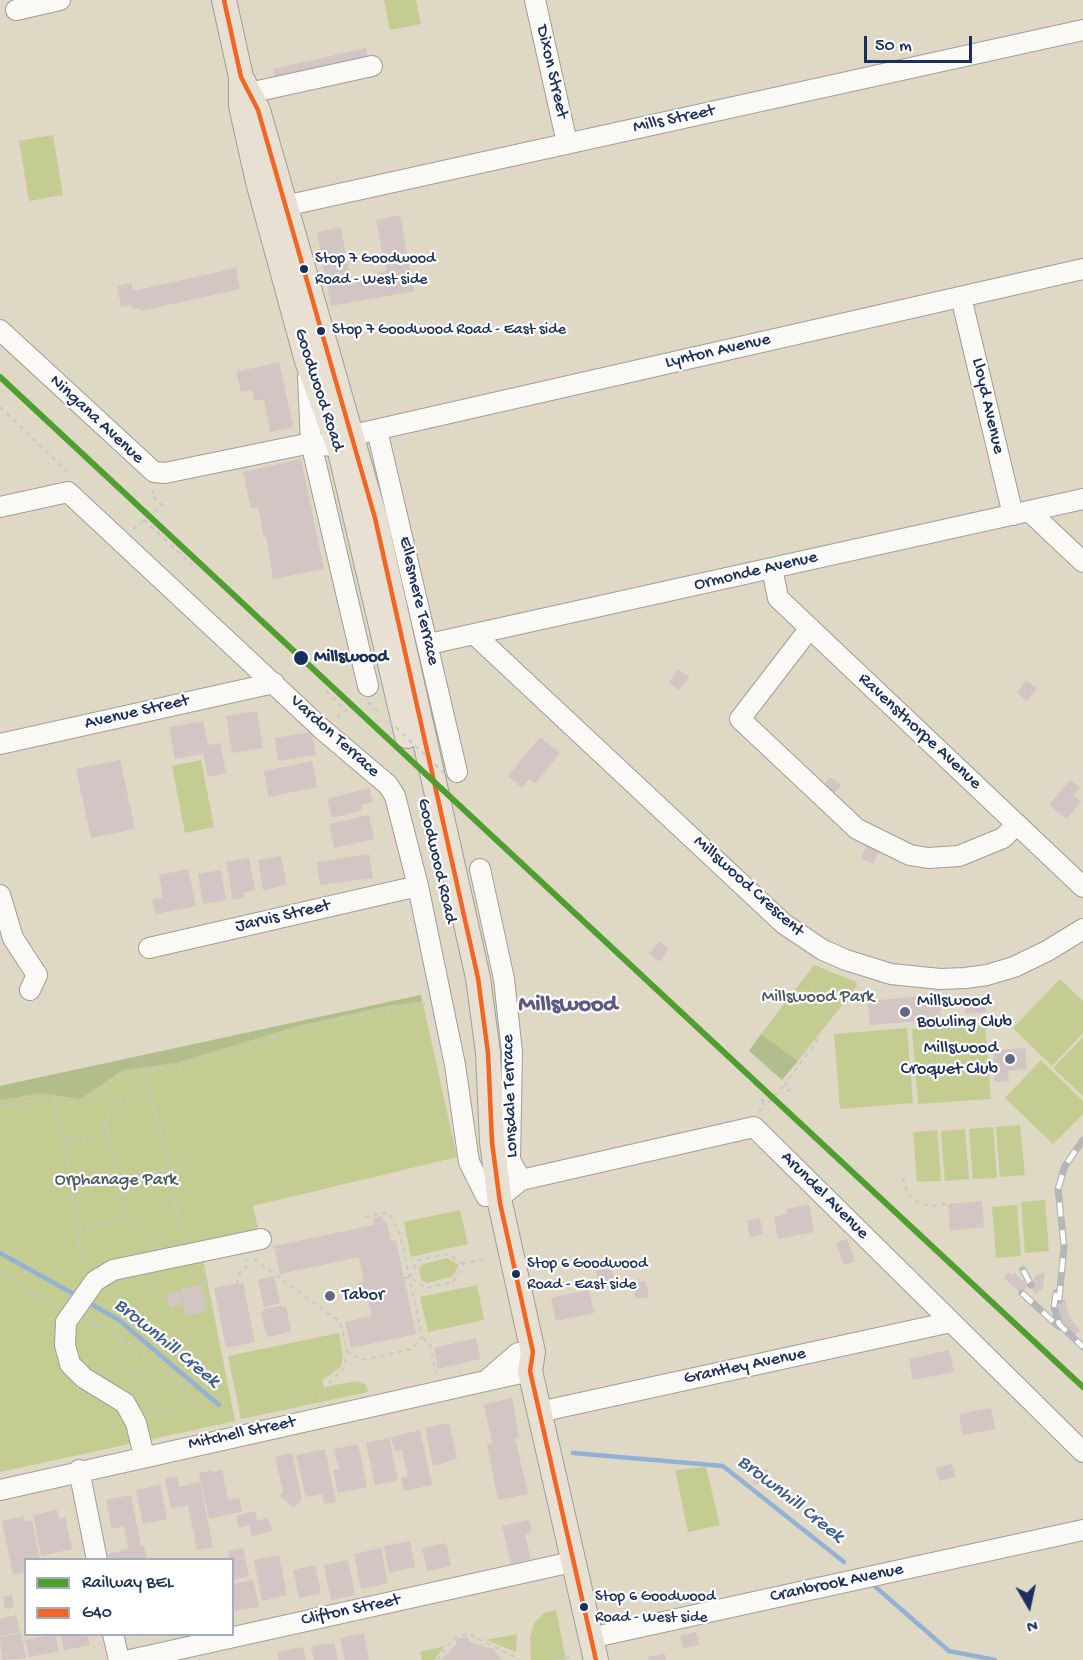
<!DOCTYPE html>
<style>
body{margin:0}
#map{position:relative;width:1083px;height:1660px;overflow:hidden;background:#ded8c4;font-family:"Gochi Hand",sans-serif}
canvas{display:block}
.legend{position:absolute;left:24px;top:1558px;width:210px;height:78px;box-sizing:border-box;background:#fff;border:2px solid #a4acbf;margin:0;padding:8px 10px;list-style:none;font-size:18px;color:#1b2f5e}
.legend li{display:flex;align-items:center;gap:12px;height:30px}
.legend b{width:30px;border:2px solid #a4acbf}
.north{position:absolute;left:999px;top:1576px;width:60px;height:60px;-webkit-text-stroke:4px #fff;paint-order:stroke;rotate:171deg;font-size:16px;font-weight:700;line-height:24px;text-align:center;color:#1b2f5e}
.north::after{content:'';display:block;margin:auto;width:21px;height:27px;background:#1b2f5e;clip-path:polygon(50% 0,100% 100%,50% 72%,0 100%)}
.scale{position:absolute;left:864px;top:36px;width:108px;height:27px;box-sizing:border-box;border:3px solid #1b2f5e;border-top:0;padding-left:8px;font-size:18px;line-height:21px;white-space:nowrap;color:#1b2f5e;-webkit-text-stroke:4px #fff;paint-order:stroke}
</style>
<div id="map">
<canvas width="1083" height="1660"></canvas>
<ul class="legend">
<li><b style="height:8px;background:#509e2f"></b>Railway BEL</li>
<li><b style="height:8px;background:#f26522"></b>G40</li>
</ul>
<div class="north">N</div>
<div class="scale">50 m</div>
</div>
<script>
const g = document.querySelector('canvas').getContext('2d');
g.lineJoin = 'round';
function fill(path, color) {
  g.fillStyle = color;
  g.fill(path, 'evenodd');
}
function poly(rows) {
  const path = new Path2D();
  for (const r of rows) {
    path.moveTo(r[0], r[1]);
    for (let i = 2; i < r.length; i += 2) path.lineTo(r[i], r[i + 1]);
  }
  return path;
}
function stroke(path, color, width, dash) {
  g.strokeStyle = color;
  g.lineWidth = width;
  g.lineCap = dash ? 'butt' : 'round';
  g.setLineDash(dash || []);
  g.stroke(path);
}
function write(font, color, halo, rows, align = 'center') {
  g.font = font + ' "Gochi Hand",sans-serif';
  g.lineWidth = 4.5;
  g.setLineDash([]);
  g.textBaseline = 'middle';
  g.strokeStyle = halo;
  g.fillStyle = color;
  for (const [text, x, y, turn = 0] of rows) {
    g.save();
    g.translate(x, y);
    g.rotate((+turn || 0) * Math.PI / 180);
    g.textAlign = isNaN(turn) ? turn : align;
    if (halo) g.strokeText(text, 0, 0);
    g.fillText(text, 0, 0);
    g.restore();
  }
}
fill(poly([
 [384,0,416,0,421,24,390,30],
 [53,135,63,195,29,201,19,141],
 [201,760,214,827,185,833,172,766],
 [814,965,856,982,857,986,798,1061,761,1034],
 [1060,979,1083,1001,1083,1033,1052,1066,1013,1028],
 [421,995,457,1157,253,1206,262,1246,203,1259,235,1421,0,1472,0,1086],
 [985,1024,991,1099,918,1104,912,1029],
 [907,1028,913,1103,840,1109,834,1034],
 [1083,1037,1083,1096,1053,1068],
 [1041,1060,1083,1101,1083,1114,1053,1144,1005,1098],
 [1020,1125,1025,1175,1000,1177,996,1127],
 [993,1127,997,1178,973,1179,969,1129],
 [965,1129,969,1179,945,1181,941,1131],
 [937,1130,941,1181,917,1182,913,1132],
 [1045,1200,1049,1251,1025,1253,1021,1202],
 [1017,1205,1021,1256,996,1258,992,1207],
 [460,1210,468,1244,411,1257,404,1222],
 [447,1258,459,1265,453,1276,427,1283,421,1280,419,1269,423,1264],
 [477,1285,484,1320,428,1332,420,1297],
 [339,1333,343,1356,341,1367,322,1380,324,1387,358,1381,366,1385,368,1392,241,1419,228,1356],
 [706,1467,720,1525,688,1532,675,1470],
 [556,1610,566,1660,531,1660,530,1638,534,1623,544,1613],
 [517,1634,516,1652,486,1640],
 [445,1646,434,1660,422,1660,420,1652]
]), '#c5cc91');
fill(poly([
 [421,995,422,1001,387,1006,301,1025,175,1063,123,1070,80,1099,41,1093,0,1100,0,1086],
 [761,1034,798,1061,782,1080,749,1051]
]), '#b1be8b');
stroke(poly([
 [0,1253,79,1297],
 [86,1301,119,1320,219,1405],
 [573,1453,723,1466,844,1562],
 [871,1583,949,1651,995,1660]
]), '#92b2d5', 4.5);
fill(poly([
 [366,48,369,64,277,85,273,69],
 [400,215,414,291,331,306,317,232,341,227,350,278,386,271,376,220],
 [236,268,240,289,141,311,140,308,132,309,131,304,121,307,117,286,131,283,133,291],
 [279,362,293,425,290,428,270,432,264,399,254,401,252,390,241,392,236,372],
 [301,459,324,569,273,579,266,536,264,537,258,507,251,509,243,472],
 [678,669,689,677,679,690,669,683],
 [1026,680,1037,688,1027,701,1017,693],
 [257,711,263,748,232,753,226,716],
 [203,721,208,745,220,743,226,773,208,777,203,754,175,759,169,727],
 [312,732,316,755,278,761,275,738],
 [540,737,560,753,535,784,529,779,522,788,508,776],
 [120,760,135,829,91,838,76,769],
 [312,761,317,787,269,797,264,771],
 [830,777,841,785,831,798,820,790],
 [1070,780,1080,788,1073,795,1081,801,1067,819,1049,805],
 [369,788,373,802,361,805,362,810,332,818,327,799],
 [369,815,374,839,334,848,329,824],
 [868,843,880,849,873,864,861,858],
 [369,854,373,878,320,885,317,862],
 [281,856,287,885,263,890,258,860],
 [249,858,255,890,243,893,244,898,233,900,226,862],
 [188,869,196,906,156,914,152,899,163,897,159,875],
 [221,870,226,900,203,904,198,874],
 [659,941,669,949,659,962,649,954],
 [935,995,935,998,948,997,949,1005,940,1006,941,1019,870,1025,868,1001],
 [984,999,986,1012,966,1014,964,1001],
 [992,1044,1002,1050,1025,1048,1027,1069,1008,1071,1009,1081,995,1082],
 [982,1201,984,1227,950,1231,948,1204],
 [809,1205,814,1232,778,1239,774,1217,787,1214,786,1209],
 [382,1216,384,1223,387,1222,391,1241,396,1240,416,1334,351,1348,345,1322,372,1316,366,1291,359,1293,356,1290,358,1283,364,1282,359,1257,280,1274,274,1246,374,1225,373,1218],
 [760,1218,763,1234,750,1237,747,1221],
 [847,1239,855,1261,844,1265,836,1243],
 [611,1266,614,1279,598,1283,595,1269],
 [1008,1272,1012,1275,1014,1272,1028,1286,1021,1294,1004,1278],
 [1045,1272,1043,1288,1035,1295,1030,1285,1036,1275],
 [274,1276,280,1303,264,1307,258,1280],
 [646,1281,649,1297,636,1299,633,1283],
 [243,1283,255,1342,226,1348,214,1288],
 [200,1285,206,1312,186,1316,180,1289],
 [589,1290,594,1313,556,1321,551,1298],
 [179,1291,182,1305,169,1307,166,1294],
 [1065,1299,1069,1316,1080,1331,1072,1337,1059,1319,1056,1301],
 [281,1306,286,1307,291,1331,270,1337,267,1336,261,1313,264,1309],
 [476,1338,480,1359,438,1369,434,1348],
 [949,1350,954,1372,913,1380,909,1359],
 [512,1398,519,1437,515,1438,528,1494,498,1500,487,1444,492,1443,484,1404],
 [991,1408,995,1429,963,1435,959,1414],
 [449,1423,457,1459,433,1466,425,1428],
 [420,1430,432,1485,404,1491,401,1478,408,1476,402,1450,395,1451,391,1437],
 [389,1438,398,1480,375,1485,366,1443],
 [358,1444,367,1487,338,1493,333,1470,339,1469,334,1449],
 [325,1449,336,1502,324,1504,322,1494,306,1497,296,1455],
 [292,1453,302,1499,294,1508,280,1496,283,1492,275,1457],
 [952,1464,955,1477,939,1481,936,1468],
 [768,1469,770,1482,754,1485,752,1472],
 [212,1470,212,1472,222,1470,228,1500,239,1497,242,1512,209,1519,199,1473],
 [177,1477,179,1487,200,1482,213,1547,197,1550,188,1505,171,1508,165,1479],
 [160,1485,167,1519,143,1524,136,1490],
 [131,1495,141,1546,144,1546,147,1559,109,1560,108,1554,128,1549,124,1526,112,1529,106,1500],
 [57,1510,59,1519,65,1517,72,1549,41,1556,33,1515],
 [255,1511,257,1521,268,1518,272,1531,252,1536,249,1525,239,1528,236,1516],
 [24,1516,25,1522,32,1520,40,1560,26,1560,26,1572,13,1575,2,1521],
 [529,1520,532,1532,525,1534,531,1559,511,1564,502,1526],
 [410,1541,415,1567,389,1573,384,1546],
 [446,1543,451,1566,427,1571,422,1548],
 [243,1548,249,1576,233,1580,232,1560,229,1560,228,1551],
 [381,1548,388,1583,361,1589,354,1554],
 [279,1555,287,1595,262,1601,254,1560],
 [348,1560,355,1595,331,1600,324,1565],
 [315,1565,321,1593,299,1598,293,1570],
 [253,1580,259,1607,235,1611,232,1584],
 [12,1595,14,1607,5,1609,3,1597],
 [16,1615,20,1632,0,1636,0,1619],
 [696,1632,699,1645,683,1648,680,1635],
 [21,1633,26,1658,2,1660,0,1637],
 [364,1633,369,1660,345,1660,340,1638],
 [55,1634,59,1651,29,1657,25,1640],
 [61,1634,87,1634,90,1645,64,1650],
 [468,1637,469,1642,493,1649,502,1660,440,1660,457,1644,455,1639],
 [325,1643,325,1645,334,1643,338,1660,314,1660,311,1646],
 [303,1647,306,1660,279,1660,277,1652],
 [665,1654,666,1660,649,1660,648,1657]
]), '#d2c5c3');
const minor = poly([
 [535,0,567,143],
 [16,10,60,0],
 [249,93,372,66],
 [271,209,1083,30],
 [961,297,1013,515],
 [0,330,154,472,165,473,311,443,339,447],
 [308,377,311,443,368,686],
 [377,430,457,772],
 [353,435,1083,269],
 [0,507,68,492,323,730,388,785,395,796,418,886,455,1065,469,1162,486,1196],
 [1029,511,1083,562],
 [772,568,778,598,1083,887],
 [810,628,740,719,857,829,910,855,928,858,959,856,1003,838,1017,824],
 [474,634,784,924,823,950,846,960,891,974,940,979,965,978,987,975,1014,967,1047,951,1083,929],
 [429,644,1083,499],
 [0,744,274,683],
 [480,869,504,979,512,1052,510,1160,521,1180],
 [0,895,13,938,37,975,30,990],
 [149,948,418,886],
 [499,1198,521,1180,754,1127,1083,1452],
 [489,1378,518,1353],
 [539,1412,951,1322],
 [144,1456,136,1423,125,1403,84,1378,70,1364,65,1345,66,1322,95,1281,113,1270,261,1239],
 [79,1470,97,1560],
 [0,1490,530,1371],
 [113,1634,119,1660],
 [590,1638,1083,1530],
 [130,1660,572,1562]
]);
const major = poly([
 [224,0,241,77,241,106,258,182,307,361,339,447,407,736],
 [241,77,258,110,375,518,478,978,488,1053,492,1142,500,1203,533,1352,530,1371,596,1660]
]);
stroke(minor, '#9f9e99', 22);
stroke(major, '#9f9e99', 26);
stroke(poly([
 [0,407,71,475],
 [144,520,192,565],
 [133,529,162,505,151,494,156,488],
 [326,691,346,710],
 [368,702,382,715],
 [337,718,357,701],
 [147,1069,151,1101,156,1114,183,1239],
 [134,1097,131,1082,148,1079],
 [52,1100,65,1141,80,1252,89,1266],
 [0,1105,17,1106,42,1097,55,1101,80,1102,90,1098,121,1074,182,1065,269,1040,304,1027,394,1008,426,1004],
 [759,1112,765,1106,760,1101,761,1099,767,1104,782,1087,788,1091,790,1089,785,1084,819,1038],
 [105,1122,127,1219,139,1231,161,1243],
 [65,1141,89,1138,97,1133,103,1129,110,1109,121,1101,142,1097,151,1101],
 [903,1178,907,1193,919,1203,931,1206,946,1204],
 [118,1179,188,1166],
 [77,1230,127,1219],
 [254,1259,340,1322,347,1351,344,1368,327,1385,318,1400],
 [189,1270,203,1285],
 [203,1270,205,1282,203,1287,207,1309],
 [0,1273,57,1306],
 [410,1277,418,1260,447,1254,464,1264],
 [404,1278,410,1277,425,1288,453,1282,464,1264,483,1259],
 [237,1284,239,1274,247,1266,246,1258],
 [152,1285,157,1278],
 [89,1321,123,1338,187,1387,188,1396,181,1406,166,1414,156,1411,138,1377,117,1363,116,1352,123,1338],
 [423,1338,430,1345,436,1373],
 [347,1351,362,1360,412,1349,422,1337,400,1234,388,1212,364,1217],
 [244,1417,256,1402],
 [437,1660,454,1638,469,1634,515,1657,515,1660],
 [556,1660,571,1657]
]), '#c8c8c7', 2, [4.5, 4.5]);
stroke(minor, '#faf9f6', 20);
stroke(major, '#e7e0d3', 24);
const rail = poly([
 [1023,1270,1031,1285],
 [1022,1293,1059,1327],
 [1056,1293,1054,1307,1059,1324,1083,1347],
 [1059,1300,1064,1247,1058,1189,1065,1166,1083,1140]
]);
stroke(rail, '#b4b6b8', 7);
stroke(rail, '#fff', 4.5, [14]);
stroke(poly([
 [389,721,446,775]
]), '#c8c8c7', 2, [4.5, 4.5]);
stroke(poly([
 [224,0,241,77,258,110,375,518,478,978,488,1053,492,1142,500,1203,533,1352,530,1371,596,1660]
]), '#f26522', 4.5);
stroke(poly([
 [0,377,1083,1387]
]), '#509e2f', 6);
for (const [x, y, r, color] of [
 [304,269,5,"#1b2f5e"],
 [321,331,5,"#1b2f5e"],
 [301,658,8,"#1b2f5e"],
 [905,1012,6,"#5f6a82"],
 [1010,1059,6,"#5f6a82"],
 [516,1274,5,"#1b2f5e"],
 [330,1296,6,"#5f6a82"],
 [584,1607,5,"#1b2f5e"]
]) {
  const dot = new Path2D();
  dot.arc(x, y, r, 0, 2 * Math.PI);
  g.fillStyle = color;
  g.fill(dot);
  stroke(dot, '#fff', 2);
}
write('16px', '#1b2f5e', '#fff', [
 ["Stop 7 Goodwood",315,260],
 ["Road - West side",315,281],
 ["Stop 7 Goodwood Road - East side",332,331],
 ["Stop 6 Goodwood",527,1265],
 ["Road - East side",527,1286],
 ["Stop 6 Goodwood",595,1598],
 ["Road - West side",595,1619]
], 'left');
write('18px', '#1b2f5e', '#fff', [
 ["Dixon Street",551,72,77],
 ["Mills Street",674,120,-12],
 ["Lynton Avenue",718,352,-13],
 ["Goodwood Road",318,390,72],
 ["Lloyd Avenue",987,406,77],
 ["Ningana Avenue",96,420,43],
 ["Ormonde Avenue",756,572,-13],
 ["Ellesmere Terrace",418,601,77],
 ["Avenue Street",137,713,-13],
 ["Ravensthorpe Avenue",919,732,43],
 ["Vardon Terrace",334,737,42],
 ["Goodwood Road",436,861,77],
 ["Millswood Crescent",748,887,42],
 ["Jarvis Street",283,917,-13],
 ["Lonsdale Terrace",511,1096,-92],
 ["Arundel Avenue",824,1196,45],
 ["Grantley Avenue",745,1367,-12],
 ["Mitchell Street",242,1434,-12],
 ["Cranbrook Avenue",837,1584,-12],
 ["Clifton Street",351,1611,-12]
]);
write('bold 18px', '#1b2f5e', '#fff', [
 ["Millswood",314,658]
], 'left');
write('18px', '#485b61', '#fff', [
 ["Millswood Park",818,998],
 ["Orphanage Park",116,1181]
]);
write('18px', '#1b2f5e', '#fff', [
 ["Millswood",917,1002],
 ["Bowling Club",917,1023],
 ["Millswood",998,1049,"right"],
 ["Croquet Club",998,1070,"right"],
 ["Tabor",342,1296]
], 'left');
write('italic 20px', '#3e5d90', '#fff', [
 ["Brownhill Creek",166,1344,39],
 ["Brownhill Creek",790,1500,38]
]);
write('bold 24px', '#5f5784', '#fff', [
 ["Millswood",568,1006]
]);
</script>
